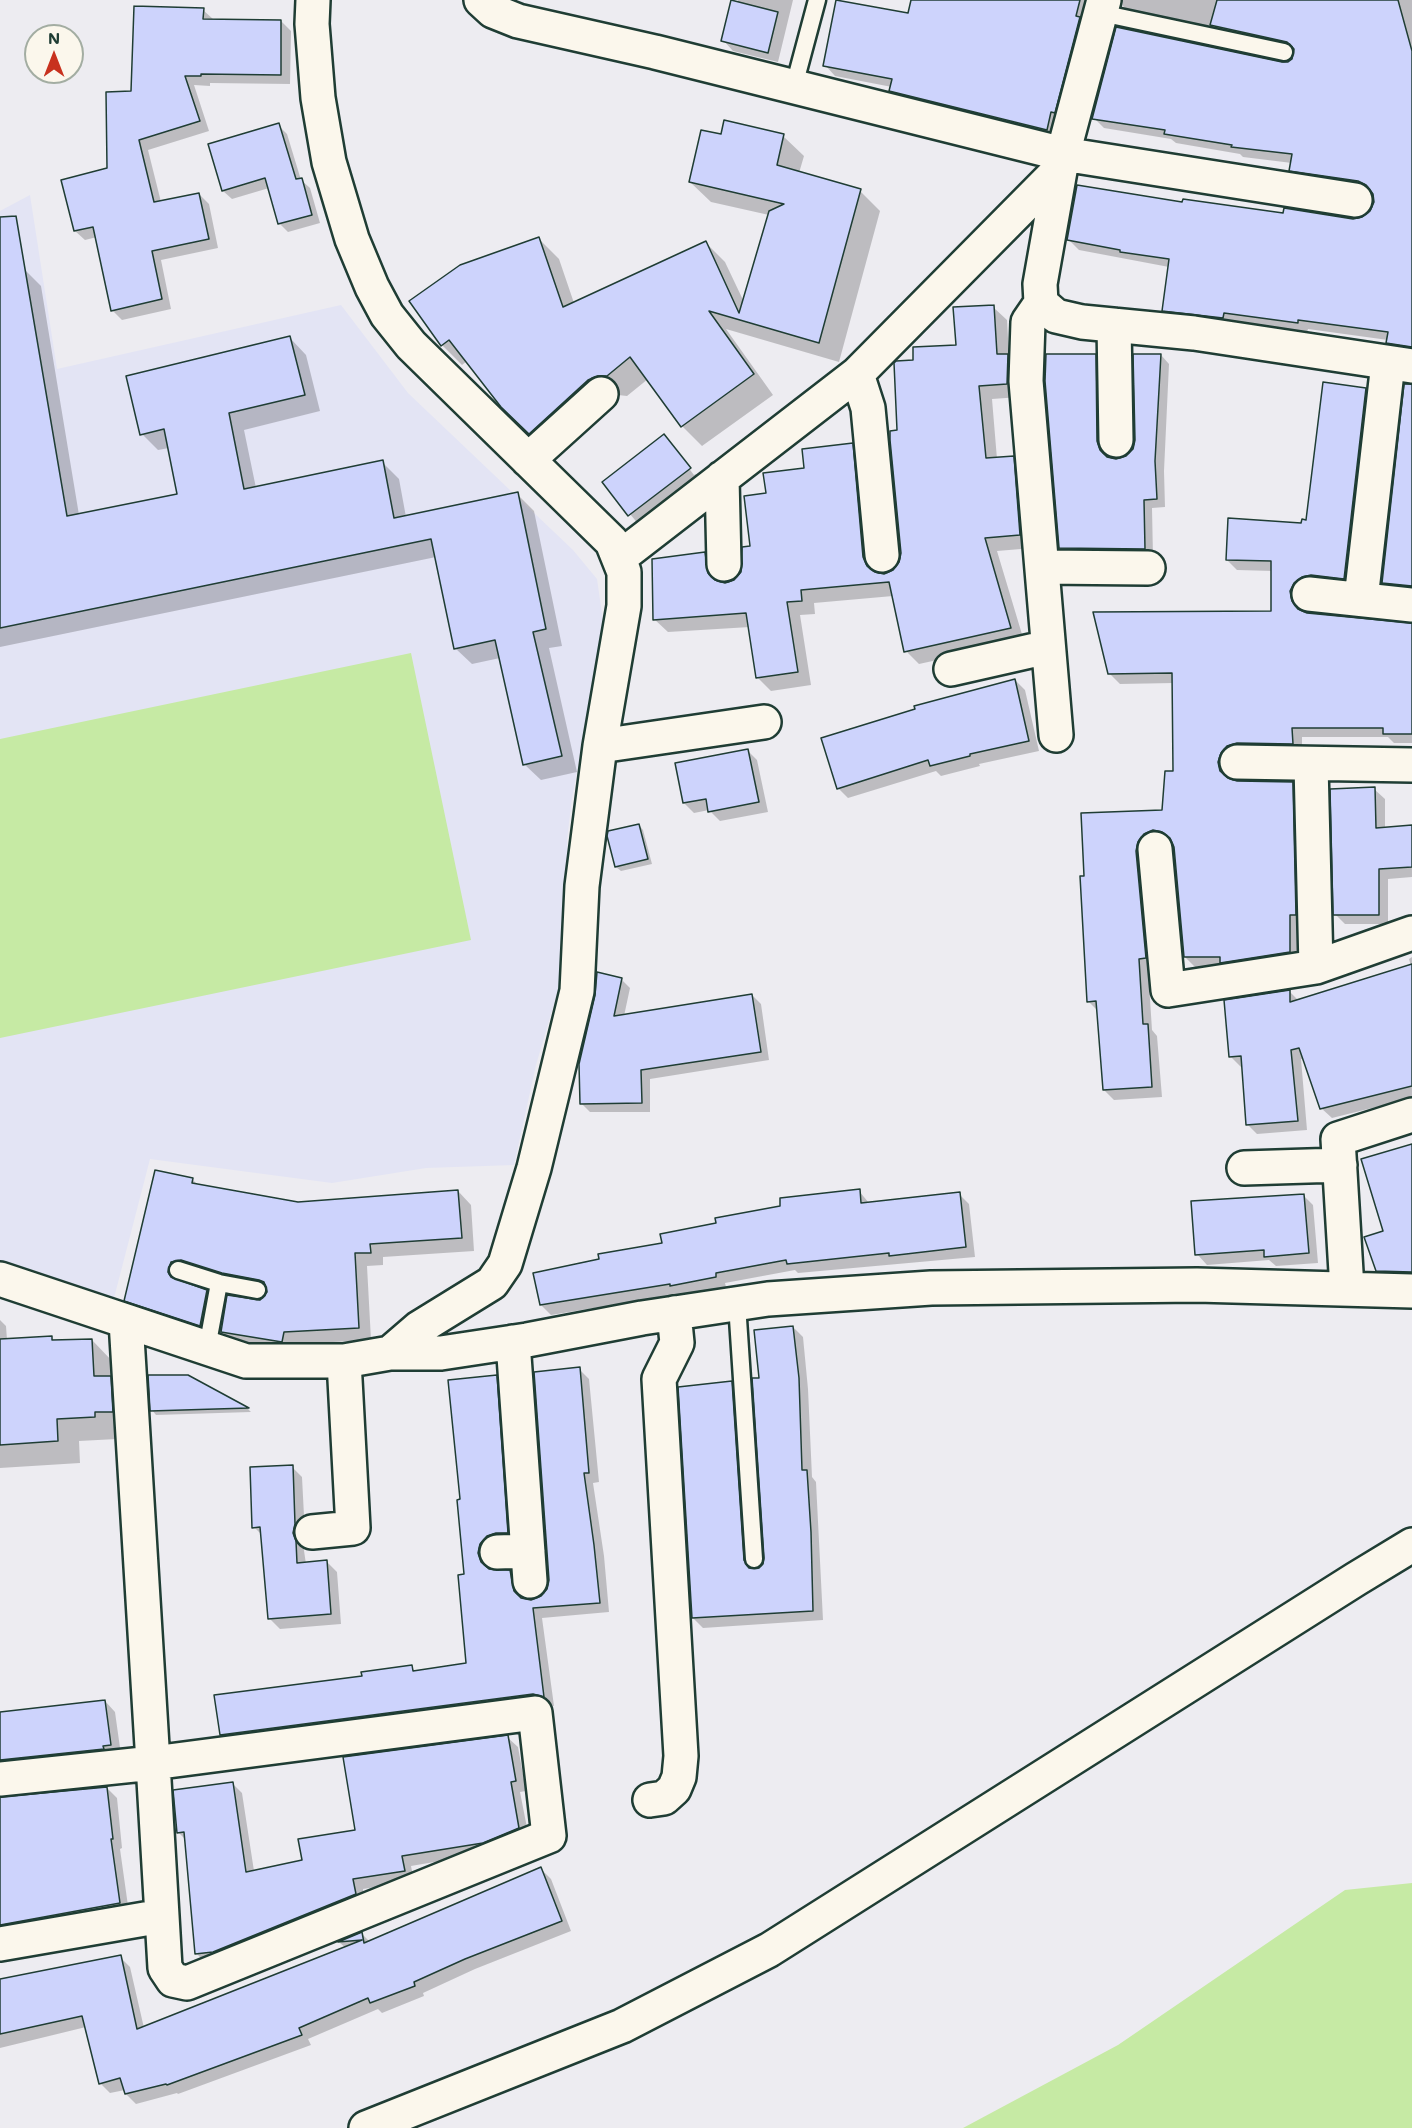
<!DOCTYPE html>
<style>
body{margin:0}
#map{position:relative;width:1412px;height:2128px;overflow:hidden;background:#edecf1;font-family:Mali,sans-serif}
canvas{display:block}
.north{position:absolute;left:24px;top:24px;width:60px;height:60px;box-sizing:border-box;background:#fbf7ec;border:2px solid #a3ada2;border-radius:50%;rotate:0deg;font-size:16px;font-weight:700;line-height:24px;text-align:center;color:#1f3d34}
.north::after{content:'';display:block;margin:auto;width:21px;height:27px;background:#c8321e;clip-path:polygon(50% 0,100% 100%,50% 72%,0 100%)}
</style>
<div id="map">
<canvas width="1412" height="2128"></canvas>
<div class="north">N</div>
</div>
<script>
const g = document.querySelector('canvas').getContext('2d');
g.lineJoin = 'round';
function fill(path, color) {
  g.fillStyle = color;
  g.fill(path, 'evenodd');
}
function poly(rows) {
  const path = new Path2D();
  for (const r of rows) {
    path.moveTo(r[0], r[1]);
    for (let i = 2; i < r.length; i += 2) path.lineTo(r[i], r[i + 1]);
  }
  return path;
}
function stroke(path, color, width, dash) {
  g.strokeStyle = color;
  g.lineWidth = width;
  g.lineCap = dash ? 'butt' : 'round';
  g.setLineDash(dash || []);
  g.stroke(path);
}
fill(poly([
 [30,195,57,369,341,305,408,393,573,550,597,579,604,628,572,798,567,840,571,946,536,1065,514,1165,426,1168,332,1183,150,1159,113,1302,0,1266,0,211]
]), '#e3e4f4');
fill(poly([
 [411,653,471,940,0,1038,0,739],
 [1412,1883,1412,2128,963,2128,1118,2045,1345,1890]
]), '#c6eaa4');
fill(poly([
 [738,0,793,0,778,62,733,51,723,40],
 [1021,0,1099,0,1057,139,901,101,891,91,892,87,835,76,825,65,1013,35],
 [1123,0,1412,0,1412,355,1397,353,1387,343,1388,340,1308,329,1307,333,1234,322,1233,328,1173,321,1163,310,1169,267,1079,250,1068,239,1184,204,1353,220,1363,219,1370,213,1375,203,1374,193,1369,191,1301,180,1291,170,1292,163,1243,157,1240,154,1176,143,1171,139,1104,128,1094,118,1288,63,1296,55,1295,51,1133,16,1123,6],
 [203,10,213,19,281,21,291,31,290,84,210,83,210,86,194,85,209,131,148,150,161,202,199,194,209,204,218,248,161,260,171,309,122,320,112,310,97,237,85,240,75,231,109,170,133,93],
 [278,125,287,134,301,180,310,188,320,223,288,232,279,223,269,188,232,199,223,191],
 [722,136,783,136,804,156,799,173,860,191,880,211,839,362,726,329,773,395,702,446,682,426,648,379,627,396,618,395,609,400,550,453,502,406,467,361,462,365,442,345,539,239,559,259,574,303,705,242,725,262,744,302,769,215,711,202,690,182],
 [25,270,41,286,79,515,179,495,169,448,158,450,142,434,290,338,306,355,320,411,244,430,256,488,382,462,399,479,406,517,517,494,534,511,562,646,549,648,577,772,541,780,524,764,500,658,472,664,455,648,436,557,0,647,0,274],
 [993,307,1007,320,1009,357,1021,368,1020,397,992,399,997,459,1013,458,1026,471,1033,548,997,551,1024,641,919,664,906,651,893,596,814,603,815,614,800,615,811,685,771,691,757,677,750,627,668,632,654,619,704,554,718,567,720,583,725,584,735,581,742,573,752,548,767,494,806,469,852,445,865,458,876,572,877,574,885,575,894,571,901,563,902,553,899,432,915,361,957,347],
 [1095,355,1104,364,1105,451,1108,458,1116,460,1127,457,1134,449,1161,355,1169,364,1164,471,1165,507,1152,508,1153,557,1069,557,1060,548],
 [1412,388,1412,595,1393,593,1383,582],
 [1366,390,1376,400,1354,588,1300,604,1302,612,1307,614,1412,625,1412,743,1394,743,1388,737,1302,737,1302,754,1228,773,1230,780,1236,782,1292,783,1302,793,1300,962,1195,967,1185,957,1175,846,1173,841,1164,840,1156,968,1148,968,1152,1030,1157,1036,1162,1097,1114,1100,1104,1090,1098,1011,1088,1001,1082,878,1164,812,1175,773,1174,683,1120,684,1109,673,1273,612,1273,571,1237,570,1227,560,1307,521],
 [664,436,694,475,696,474,700,479,639,525,604,482],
 [1015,680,1025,690,1039,751,979,764,980,766,941,776,936,771,848,798,838,788],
 [747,750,757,760,768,812,720,821,709,810,694,813,684,803],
 [1374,789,1385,799,1385,829,1412,827,1412,877,1388,879,1388,924,1345,924,1335,914],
 [639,825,643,830,652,864,621,871,616,867],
 [1412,957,1412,1098,1332,1118,1321,1108,1305,1059,1301,1059,1307,1130,1257,1134,1247,1124,1243,1066,1241,1067,1230,1056,1290,992,1299,1001,1411,966,1409,959],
 [621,979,630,988,624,1016,752,995,761,1004,769,1060,650,1079,650,1112,590,1112,581,1103],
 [1412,1146,1412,1281,1388,1281,1377,1270,1384,1232],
 [193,1180,198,1185,298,1203,458,1191,471,1205,474,1251,383,1257,383,1265,367,1266,371,1340,296,1344,295,1355,235,1345,222,1332,260,1302,270,1292,183,1276,181,1284,206,1292,219,1305,213,1338,139,1313,126,1300],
 [859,1191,869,1203,959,1194,969,1204,975,1257,798,1273,795,1270,725,1283,726,1287,682,1296,680,1294,551,1315,541,1305,664,1245],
 [1303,1195,1313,1205,1318,1263,1276,1266,1269,1260,1207,1265,1197,1254],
 [0,1320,6,1326,7,1340,51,1337,56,1342,92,1340,114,1363,117,1439,79,1441,80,1463,0,1468],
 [793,1327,803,1337,808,1389,812,1477,816,1482,823,1620,703,1628,693,1618,731,1382,741,1392,753,1570,760,1569,764,1565,760,1379],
 [579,1369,589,1379,599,1482,593,1483,604,1556,609,1612,542,1618,554,1706,544,1704,231,1745,221,1735,363,1678,411,1667,416,1672,468,1664,461,1501,496,1377,506,1387,517,1542,488,1564,490,1570,510,1572,520,1582,523,1600,531,1601,542,1597,548,1589],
 [188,1376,248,1409,251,1412,156,1415,152,1410],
 [292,1467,302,1477,305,1535,303,1544,306,1564,327,1562,337,1572,341,1624,280,1629,270,1619,263,1536,254,1527],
 [105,1701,115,1712,121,1755,0,1773,0,1714],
 [507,1737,518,1747,526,1791,520,1792,529,1838,493,1852,411,1866,414,1881,363,1889,365,1904,206,1963,196,1953,186,1840,179,1833,232,1783,242,1793,254,1871,304,1861,357,1832],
 [107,1788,117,1798,122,1848,120,1849,129,1913,0,1936,0,1799],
 [541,1869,551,1879,571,1931,475,1969,423,1993,424,1996,382,2013,378,2009,308,2039,311,2045,178,2094,177,2093,136,2104,126,2094,125,2090,110,2093,100,2083,86,2027,0,2048,0,1981,120,1957,130,1967,144,2028,346,1948,340,1943,362,1934,370,1942]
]), '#0003');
const building = poly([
 [731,0,778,12,768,53,721,41,731,0],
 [836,0,908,13,911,0,1080,0,1076,16,1080,17,1055,113,1051,112,1047,130,889,91,892,79,823,66,836,0],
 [1217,0,1398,0,1412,51,1412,347,1386,343,1388,332,1298,320,1298,323,1224,313,1223,318,1162,311,1169,259,1120,252,1120,250,1067,240,1077,185,1182,202,1183,199,1283,213,1284,208,1353,219,1362,217,1370,211,1374,202,1373,194,1366,185,1358,181,1289,171,1292,154,1231,147,1232,145,1164,134,1165,130,1092,119,1116,27,1282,62,1288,62,1292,59,1294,49,1287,42,1210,25,1217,0],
 [134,6,204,8,203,19,281,20,281,75,201,74,201,76,185,76,200,121,139,140,154,202,199,193,209,239,152,251,162,299,111,311,93,227,74,231,61,180,107,168,106,92,131,91,134,6],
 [724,120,784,134,777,165,861,189,819,343,709,311,754,374,681,427,630,357,607,376,598,376,588,380,529,434,501,407,449,340,441,346,409,301,460,265,539,237,563,307,706,241,739,313,769,211,784,204,689,182,701,130,721,134,724,120],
 [279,123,296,179,302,178,312,215,278,224,265,178,222,191,208,144,279,123],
 [16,216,67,516,177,494,164,429,140,435,126,376,290,336,305,395,229,413,244,489,383,460,394,518,518,492,546,629,533,632,562,756,523,765,495,640,454,649,431,539,0,628,0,217,16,216],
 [994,305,997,354,1008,354,1007,384,979,386,986,458,1014,456,1020,535,985,538,1011,628,904,652,889,582,801,590,802,601,787,602,798,672,756,678,746,613,653,620,652,559,705,552,708,573,715,580,725,583,734,580,741,572,742,547,750,546,744,496,766,493,763,473,804,468,802,449,853,443,863,557,867,566,875,572,884,574,893,570,899,562,901,553,890,440,890,431,897,430,894,363,896,361,913,360,913,347,956,345,953,307,994,305],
 [1046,354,1096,354,1097,441,1100,450,1107,457,1116,459,1126,456,1133,449,1135,440,1133,354,1161,354,1155,461,1157,499,1144,500,1145,549,1059,548,1045,381,1046,354],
 [1323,382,1366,388,1344,579,1311,575,1302,577,1294,583,1290,591,1292,601,1298,609,1307,613,1412,623,1412,734,1383,734,1383,728,1292,728,1293,744,1237,743,1227,746,1221,753,1218,762,1220,771,1228,778,1237,781,1293,782,1296,915,1290,915,1290,952,1220,963,1220,957,1184,957,1174,847,1170,838,1162,832,1153,830,1144,834,1138,842,1136,851,1146,958,1139,959,1143,1024,1148,1024,1152,1087,1103,1090,1096,1001,1087,1002,1080,876,1084,876,1081,813,1162,810,1165,771,1173,771,1172,673,1108,674,1093,612,1271,611,1271,561,1226,560,1228,518,1301,523,1302,519,1306,520,1323,382],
 [1404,384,1412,384,1412,586,1382,583,1404,384],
 [664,434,691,468,628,516,602,482,664,434],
 [1015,679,1029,741,970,754,970,756,930,766,928,760,837,789,821,738,915,709,914,706,1015,679],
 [748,749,759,802,708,812,706,799,683,803,675,763,748,749],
 [1375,787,1376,828,1412,825,1412,867,1379,869,1379,915,1333,915,1330,789,1375,787],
 [639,824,648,859,615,867,607,836,608,831,639,824],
 [1412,964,1412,1086,1320,1109,1299,1048,1291,1050,1298,1121,1246,1125,1241,1056,1229,1057,1224,1000,1290,990,1290,1002,1412,964],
 [597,972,622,978,614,1016,752,994,761,1052,641,1070,642,1103,580,1104,579,1064,595,995,597,972],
 [1412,1144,1412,1272,1376,1271,1364,1237,1383,1231,1361,1159,1412,1144],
 [155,1170,193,1178,192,1183,298,1202,458,1190,462,1238,370,1244,371,1253,355,1253,359,1328,284,1332,282,1342,221,1332,227,1295,260,1300,267,1292,264,1282,259,1280,222,1273,181,1260,171,1262,168,1272,171,1277,207,1290,200,1326,124,1301,155,1170],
 [860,1189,861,1203,960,1192,966,1247,889,1256,889,1253,787,1264,786,1260,716,1273,716,1277,670,1286,670,1284,540,1305,533,1273,599,1259,598,1254,662,1243,660,1234,716,1223,715,1218,780,1206,780,1198,860,1189],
 [1304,1194,1309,1253,1264,1257,1264,1250,1195,1255,1191,1201,1304,1194],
 [793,1326,799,1378,802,1470,807,1470,811,1532,813,1611,692,1618,678,1387,732,1381,744,1560,749,1568,759,1568,763,1564,764,1558,752,1378,759,1378,754,1330,793,1326],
 [52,1336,52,1340,92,1339,94,1376,111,1376,113,1412,95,1412,95,1417,57,1419,58,1441,0,1445,0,1339,52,1336],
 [580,1367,589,1473,584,1473,594,1545,600,1603,533,1608,544,1697,533,1694,220,1735,214,1695,362,1676,361,1672,412,1665,413,1671,466,1663,458,1575,464,1574,457,1500,460,1499,448,1380,497,1375,508,1533,496,1533,487,1536,480,1544,478,1553,481,1562,489,1569,510,1570,514,1591,521,1598,531,1600,541,1596,547,1589,549,1580,534,1372,580,1367],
 [148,1375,188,1375,249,1408,150,1411,148,1375],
 [293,1465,295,1524,293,1533,296,1541,297,1563,327,1560,331,1614,268,1619,260,1527,252,1528,250,1467,293,1465],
 [105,1700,111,1745,103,1746,104,1749,0,1760,0,1712,105,1700],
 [508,1735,516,1781,511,1782,519,1828,483,1843,402,1856,405,1871,353,1879,356,1894,213,1952,195,1954,184,1832,177,1833,173,1790,233,1782,246,1872,302,1860,298,1839,355,1830,343,1757,508,1735],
 [107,1787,113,1839,111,1839,120,1903,0,1925,0,1797,107,1787],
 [541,1867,562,1921,465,1959,414,1982,415,1986,370,2003,368,1998,299,2028,302,2035,167,2085,166,2084,125,2094,120,2078,99,2084,82,2016,0,2034,0,1979,121,1955,137,2029,362,1940,338,1942,362,1932,364,1943,541,1867]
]);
fill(building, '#cdd3fc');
stroke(building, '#1f3d34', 1.5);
const lane = poly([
 [1101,13,1284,52],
 [794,86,817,0],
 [178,1270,219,1283,257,1290],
 [737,1304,754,1559],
 [207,1348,219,1283]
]);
const street = poly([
 [313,0,312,24,318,98,329,162,352,239,372,287,387,315,411,345,612,542,624,572,624,606,600,746,582,886,577,991,534,1168,505,1264,492,1283,419,1328,390,1353],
 [481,0,493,11,518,21,655,52,1063,154,1040,284,1041,303,1056,316,1082,322,1194,333,1412,366],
 [1104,0,1063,154,1355,200],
 [1041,303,1028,322,1026,381,1056,735],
 [1114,325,1116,440],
 [857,374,868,408,882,555],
 [528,460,601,394],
 [722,478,724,564],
 [619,558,857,374,1060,169],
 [1042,567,1148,568],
 [1309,594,1412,605],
 [1361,599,1388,363],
 [951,669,1048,647],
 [600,746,764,722],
 [1237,762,1412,765],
 [1311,765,1316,967],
 [1155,849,1168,990,1316,967,1412,933],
 [1244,1168,1340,1165],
 [0,1279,246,1361,344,1361,390,1353,441,1353,527,1340,642,1318,768,1299,931,1288,1197,1285,1412,1291],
 [1347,1289,1338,1139,1412,1115],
 [513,1342,530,1581],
 [312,1532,353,1528,344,1361],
 [497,1552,528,1551],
 [0,1779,153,1763,535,1713,549,1836,187,1983,173,1980,165,1968,162,1916,153,1763,126,1321],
 [650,1800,664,1798,674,1789,679,1777,681,1756,659,1379,677,1343,674,1313],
 [0,1944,162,1916],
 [366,2128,622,2026,769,1950,1356,1579,1412,1545]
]);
stroke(lane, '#1f3d34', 21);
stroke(street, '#1f3d34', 38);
stroke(lane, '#fbf7ec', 16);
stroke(street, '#fbf7ec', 33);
</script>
